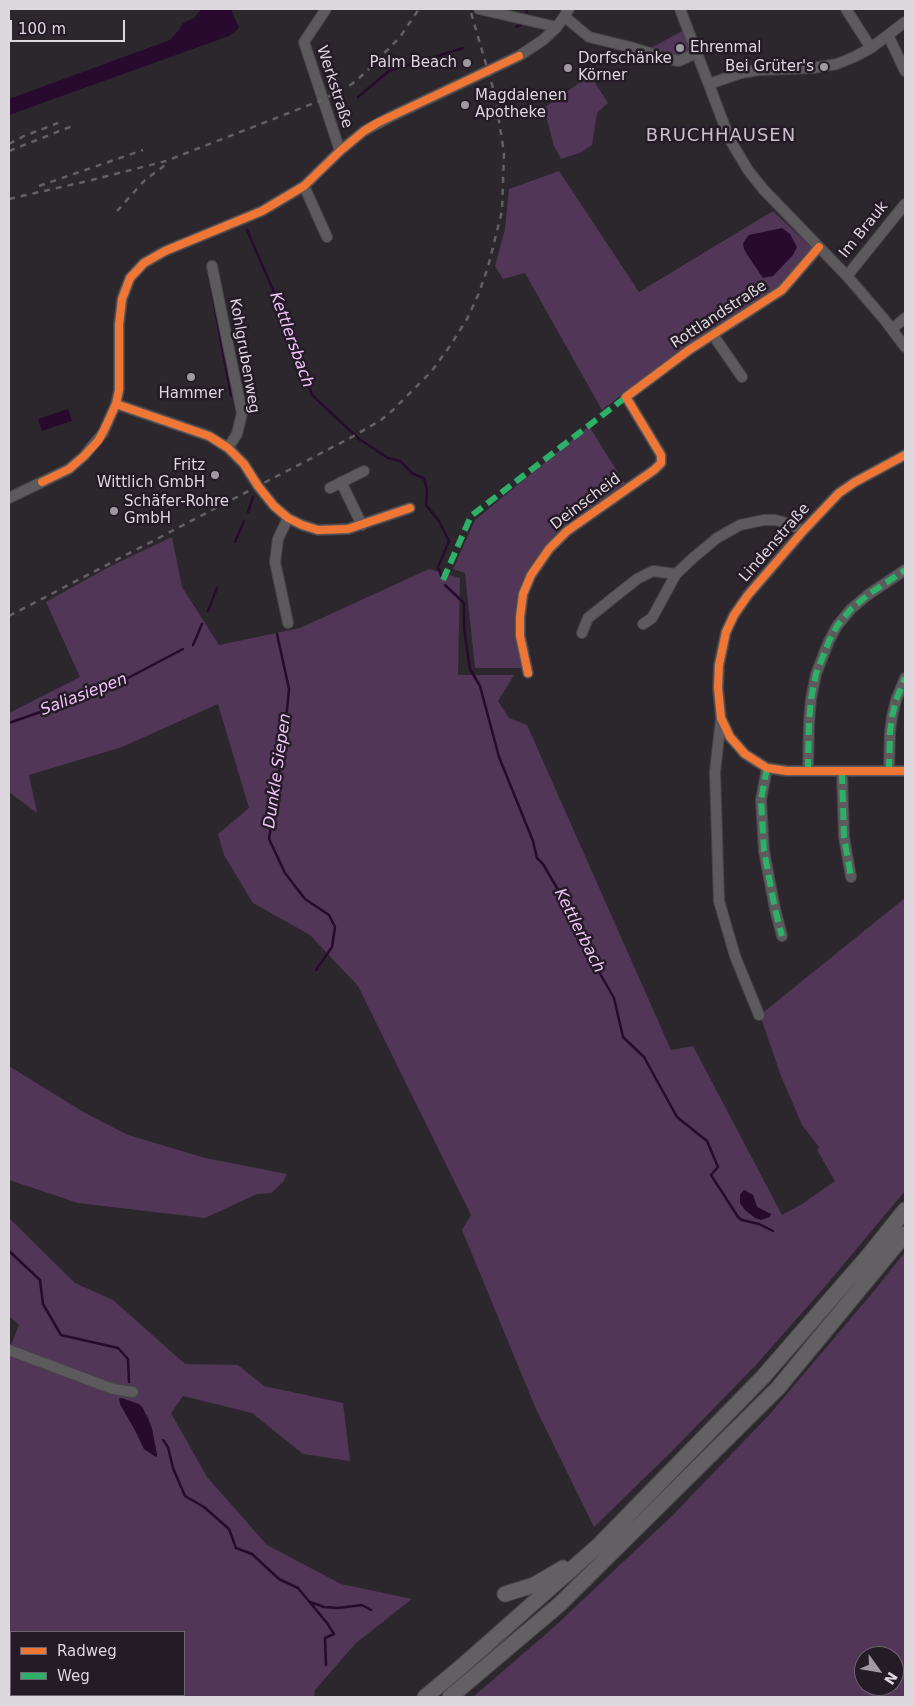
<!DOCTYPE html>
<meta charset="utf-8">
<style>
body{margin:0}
#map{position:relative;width:914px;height:1706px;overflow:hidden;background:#2c272d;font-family:"DejaVu Sans",sans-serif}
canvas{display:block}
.frame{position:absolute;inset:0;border:10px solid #ddd7de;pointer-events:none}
.legend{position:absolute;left:10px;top:1631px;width:175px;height:65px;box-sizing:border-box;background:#241b26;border:1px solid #6e6670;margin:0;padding:6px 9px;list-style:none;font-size:15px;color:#ddd7de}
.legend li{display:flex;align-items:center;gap:10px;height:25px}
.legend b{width:25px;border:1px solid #6e6670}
.north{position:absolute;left:854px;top:1646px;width:50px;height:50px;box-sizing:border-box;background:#241b26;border:1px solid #6e6670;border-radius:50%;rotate:122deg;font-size:14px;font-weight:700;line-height:20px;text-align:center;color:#ddd7de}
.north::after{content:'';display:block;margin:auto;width:18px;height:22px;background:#9f99a0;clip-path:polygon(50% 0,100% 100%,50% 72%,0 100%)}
.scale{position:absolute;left:10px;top:20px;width:115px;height:22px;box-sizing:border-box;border:2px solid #ddd7de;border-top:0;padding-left:6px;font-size:15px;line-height:18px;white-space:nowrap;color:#ddd7de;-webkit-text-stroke:4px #241b26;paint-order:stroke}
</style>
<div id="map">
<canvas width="914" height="1706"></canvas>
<div class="frame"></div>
<ul class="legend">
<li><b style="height:6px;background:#f07635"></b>Radweg</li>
<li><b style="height:6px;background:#2db169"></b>Weg</li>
</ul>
<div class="north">N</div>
<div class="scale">100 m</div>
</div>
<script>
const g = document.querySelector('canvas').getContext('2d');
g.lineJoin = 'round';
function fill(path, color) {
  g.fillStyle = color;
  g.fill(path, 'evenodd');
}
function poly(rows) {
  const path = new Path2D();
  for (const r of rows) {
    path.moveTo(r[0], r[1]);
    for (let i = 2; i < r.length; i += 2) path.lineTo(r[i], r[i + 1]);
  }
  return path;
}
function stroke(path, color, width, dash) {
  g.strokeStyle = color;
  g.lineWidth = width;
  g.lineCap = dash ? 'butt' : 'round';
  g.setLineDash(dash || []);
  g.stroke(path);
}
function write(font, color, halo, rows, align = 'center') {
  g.font = font + ' "DejaVu Sans",sans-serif';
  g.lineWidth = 5;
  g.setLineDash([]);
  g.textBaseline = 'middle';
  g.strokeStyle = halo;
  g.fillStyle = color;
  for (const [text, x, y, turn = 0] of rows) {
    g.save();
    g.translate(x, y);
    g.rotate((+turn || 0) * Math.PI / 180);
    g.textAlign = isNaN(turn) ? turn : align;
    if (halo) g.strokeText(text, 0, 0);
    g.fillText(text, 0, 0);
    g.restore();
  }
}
fill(poly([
 [684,30,692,51,676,59,649,49],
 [590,75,608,103,597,113,592,145,582,152,561,159,554,146,544,108],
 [559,171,639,292,773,211,812,248,773,296,685,346,602,410,525,273,503,279,495,266,505,229,509,189],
 [589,426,628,489,561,539,529,583,522,625,530,668,475,668,465,573,453,569,475,520],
 [172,537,182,587,219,645,300,628,429,569,460,578,458,675,514,675,498,701,509,718,527,725,671,1050,693,1046,782,1215,802,1204,835,1181,817,1150,819,1147,802,1125,781,1076,760,1015,905,898,905,1191,823,1289,755,1366,672,1451,594,1527,536,1409,462,1230,471,1215,358,986,310,935,253,903,224,855,218,834,249,808,218,704,122,747,29,775,37,813,9,792,9,713,80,677,46,602,109,567],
 [744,1190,753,1195,757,1207,768,1213,745,1210,740,1203,740,1195],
 [9,1066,85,1113,128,1135,205,1158,287,1174,283,1182,271,1193,257,1194,205,1218,78,1203,9,1180],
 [9,1218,75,1283,113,1300,185,1364,238,1365,264,1386,343,1403,350,1461,303,1454,252,1413,183,1396,171,1413,207,1477,267,1545,341,1584,412,1599,356,1643,315,1690,314,1697,9,1697,9,1350,19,1325,9,1316],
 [122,1398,130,1401,148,1416,152,1429,157,1455,156,1457,144,1449,136,1432,120,1404,120,1399],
 [11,1632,184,1632,184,1695,11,1695],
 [905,1252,905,1697,473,1697,554,1627,672,1516,769,1415,874,1291],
 [864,1656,894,1656,894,1686,864,1686]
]), '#513657');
fill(poly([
 [201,9,231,9,239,28,229,36,9,115,9,99,170,40,179,30,183,23,194,18],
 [782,228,790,234,797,247,793,255,773,276,763,278,748,256,744,249,743,243,749,235],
 [68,409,72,421,42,431,38,419],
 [744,1190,753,1195,757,1207,771,1214,770,1217,761,1220,755,1218,745,1210,740,1203,740,1195],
 [121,1398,139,1404,143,1408,152,1429,157,1455,156,1457,144,1449,136,1432,120,1404,119,1399]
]), '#280a2f');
stroke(poly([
 [526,9,527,12],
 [516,27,524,23],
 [358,97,389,71,463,48],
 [247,230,280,306,312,395,359,439,388,458,400,461,413,474,424,478,427,490,426,505,439,521,449,541,438,567,442,578],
 [209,276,231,396],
 [248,512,253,497],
 [235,542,244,521],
 [445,585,464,603,464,628,470,669,480,686,499,757,533,841,537,858,543,864,564,900,582,933,594,963,614,998,623,1037,644,1057,677,1117,707,1141,718,1167,711,1175,738,1217,742,1220,759,1224,773,1231],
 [208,611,217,588],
 [277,634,289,689,284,741,269,839,285,873,305,899,329,915,335,927,332,947,316,970],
 [193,645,202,624],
 [9,723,109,688,183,649],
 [9,1251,40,1280,43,1304,61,1335,118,1348,128,1359,129,1382],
 [163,1440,168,1447,173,1468,185,1496,204,1507,229,1529,236,1548,252,1554,279,1579,298,1588,327,1623,334,1634,325,1638,326,1665],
 [310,1602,324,1607,338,1608,362,1605,371,1610]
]), '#280a2f', 2.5);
const minor = poly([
 [326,9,304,42,340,151],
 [479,9,557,27],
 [680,9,730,140,748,170,763,189,847,276,884,319,905,347],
 [846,9,871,48],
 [565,17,589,37,630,47,669,59,679,61,696,53],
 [888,35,905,71],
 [709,84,741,73,759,70,813,68,837,64,854,57,871,48,905,22],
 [304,186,327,237],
 [212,266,242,413,237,434,228,448],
 [847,276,905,204],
 [892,329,905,318],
 [713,335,742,377],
 [116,404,209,436,228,448,244,464,258,486,274,506,288,518,302,525,318,530,348,529,410,508],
 [905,455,855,482,839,493,803,531,748,595,734,615,726,632,719,665,718,688,721,718,730,737,745,754,767,768,787,771,905,771],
 [341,482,362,525],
 [330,488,364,471],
 [9,498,69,469,84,456,103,433,116,404,119,390,119,325,122,299,130,278,144,263,165,251,262,211,304,186,340,151,364,131,390,117,519,56,543,40,557,27,569,9],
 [288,518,278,539,275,562,288,623],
 [643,624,652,618,676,574],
 [582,633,588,618,637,579,653,571,676,574,693,558,717,538,740,525,764,520,775,520,790,524,803,531],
 [528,673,520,636,520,617,523,594,531,575,549,549,567,531,654,470,661,463,661,455,626,397,689,350,782,290,819,247],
 [721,719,715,772,719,901,735,956,759,1015],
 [767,768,761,800,764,851,775,909,782,936],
 [808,771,809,723,811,699,816,674,829,641,837,626,851,609,869,594,905,570],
 [889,771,890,732,892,717,896,700,905,678],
 [842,772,844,837,851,877],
 [9,1350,113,1389,133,1392]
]);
const highway = poly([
 [505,1594,534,1585,563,1568],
 [425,1697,461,1667,600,1544,763,1377,869,1255,905,1210],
 [450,1697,560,1604,778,1388,905,1234]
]);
stroke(minor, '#474448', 12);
stroke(highway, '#474448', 17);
stroke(minor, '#5c5a5d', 10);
stroke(highway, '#636064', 15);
stroke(poly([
 [9,144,24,136,58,123],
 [9,151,75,125],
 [39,186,143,150],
 [9,199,92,180,166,161,322,100,352,84,367,71,400,37,419,9],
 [117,211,145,180,168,163],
 [9,616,352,437,381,420,393,410,431,372,450,346,467,319,479,293,488,267,502,211,504,153,495,95,470,9]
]), '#636164', 2.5, [6, 6]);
stroke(poly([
 [443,580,471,516,626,397],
 [767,768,761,800,764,851,775,909,782,936],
 [808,771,809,723,811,699,816,674,829,641,837,626,851,609,869,594,905,570],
 [889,771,890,732,892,717,896,700,905,678],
 [842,772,844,837,851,877]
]), '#2db169', 6, [12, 6]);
stroke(poly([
 [116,404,209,436,228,448,244,464,258,486,274,506,288,518,302,525,318,530,348,529,410,508],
 [905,455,855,482,839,493,803,531,748,595,734,615,726,632,719,665,718,688,721,718,730,737,745,754,767,768,787,771,905,771],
 [42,482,69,469,84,456,98,441,104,430,116,404,119,390,119,325,122,299,130,278,144,263,165,251,262,211,304,186,340,151,364,131,377,123,519,56],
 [528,673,520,636,520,617,523,594,531,575,549,549,567,531,654,470,661,463,661,455,626,397,689,350,782,290,819,247]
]), '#f07635', 8);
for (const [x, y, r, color] of [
 [680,48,5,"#9f99a0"],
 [467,63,5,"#9f99a0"],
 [824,67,5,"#9f99a0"],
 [568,68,5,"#9f99a0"],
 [465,105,5,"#9f99a0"],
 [191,377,5,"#9f99a0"],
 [215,475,5,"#9f99a0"],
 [114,511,5,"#9f99a0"]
]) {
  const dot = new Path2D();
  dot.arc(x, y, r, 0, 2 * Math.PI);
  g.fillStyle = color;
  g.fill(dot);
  stroke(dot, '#241b26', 2);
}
write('15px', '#ddd7de', '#241b26', [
 ["Ehrenmal",690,48],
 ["Dorfschänke",578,59],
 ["Körner",578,76],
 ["Palm Beach",457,63,"right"],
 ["Bei Grüter's",814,67,"right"],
 ["Magdalenen",475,96],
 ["Apotheke",475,113],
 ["Hammer",191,394,"center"],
 ["Fritz",205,466,"right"],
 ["Wittlich GmbH",205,483,"right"],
 ["Schäfer-Rohre",124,502],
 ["GmbH",124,519]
], 'left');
write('15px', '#ddd7de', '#241b26', [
 ["Werkstraße",334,87,72],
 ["Im Brauk",864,230,-51],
 ["Rottlandstraße",719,315,-33],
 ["Kohlgrubenweg",244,356,80],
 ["Deinscheid",586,502,-37],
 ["Lindenstraße",775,543,-49]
]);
write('italic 16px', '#f1c3fb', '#241b26', [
 ["Kettlersbach",291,340,70],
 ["Saliasiepen",84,695,-21],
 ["Dunkle Siepen",278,771,-82],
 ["Kettlerbach",579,931,63]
]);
g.letterSpacing = '1px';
write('18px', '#cabfcc', '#241b26', [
 ["BRUCHHAUSEN",721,136]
]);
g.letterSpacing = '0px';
</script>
